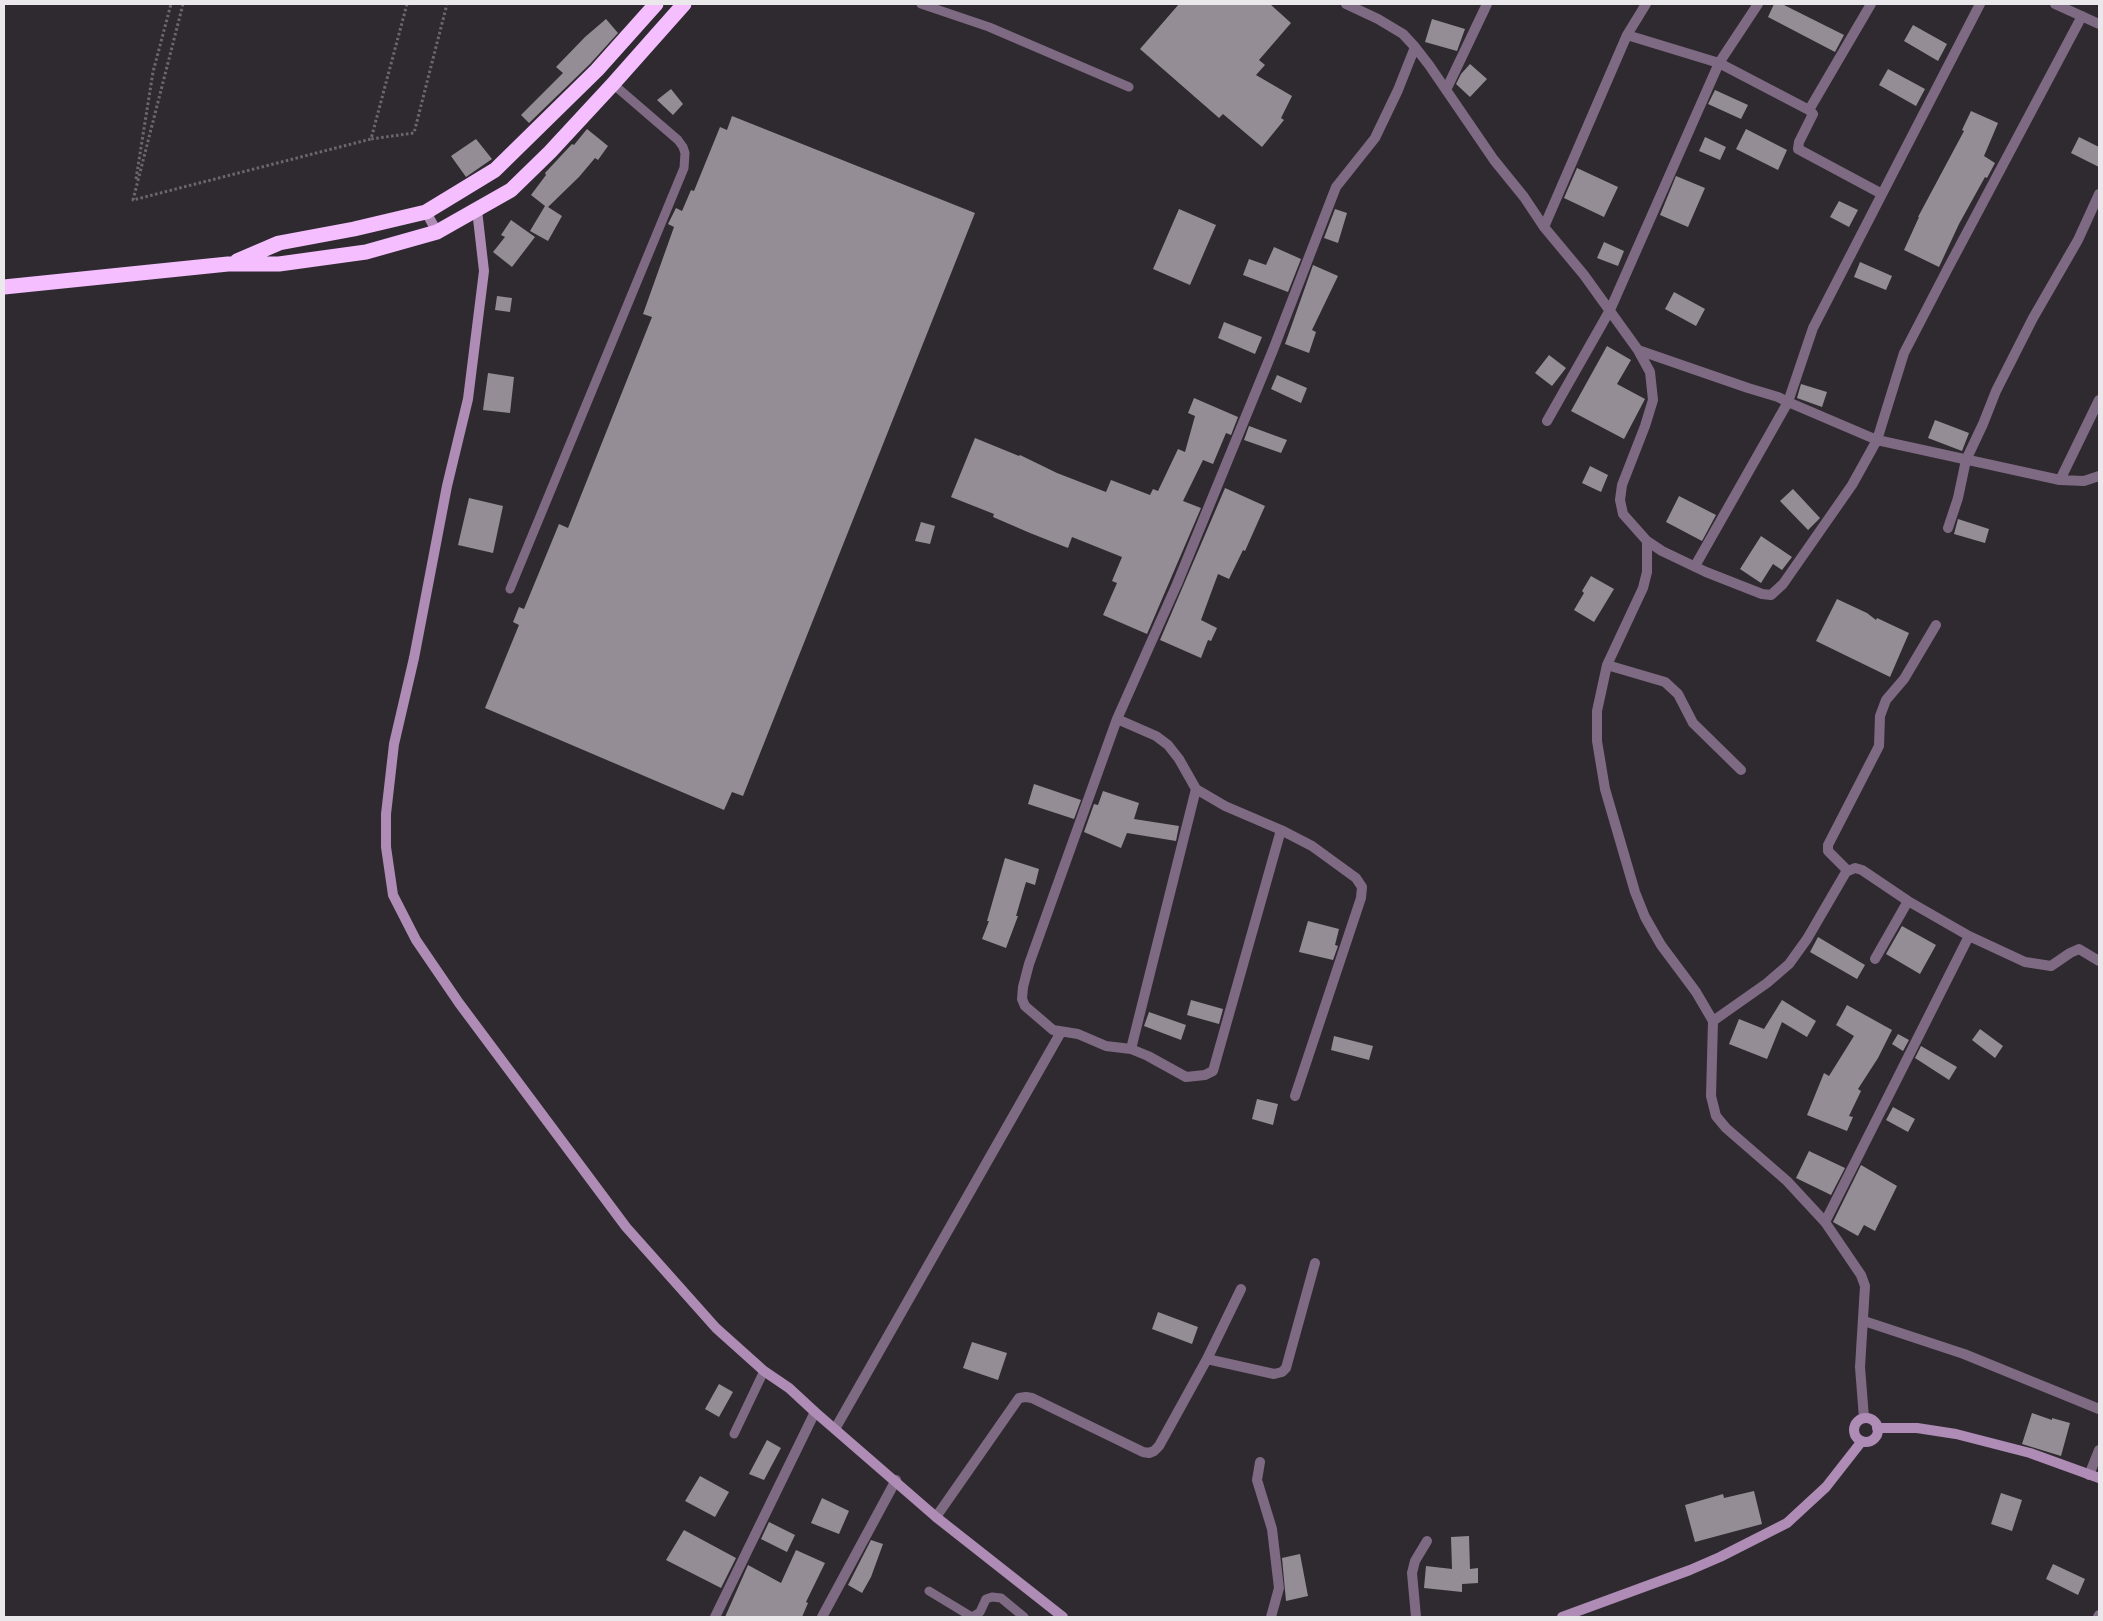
<!DOCTYPE html>
<style>
body{margin:0}
#map{position:relative;width:2103px;height:1621px;overflow:hidden;background:#2f2a30;font-family:"Noto Serif",serif}
canvas{display:block}
.frame{position:absolute;inset:0;border:5px solid #ebe8ec;pointer-events:none}
</style>
<div id="map">
<canvas width="2103" height="1621"></canvas>
<div class="frame"></div>
</div>
<script>
const g = document.querySelector('canvas').getContext('2d');
g.lineJoin = 'round';
function fill(path, color) {
  g.fillStyle = color;
  g.fill(path, 'evenodd');
}
function poly(rows) {
  const path = new Path2D();
  for (const r of rows) {
    if (r.length === 3) {
      path.moveTo(r[0] + r[2], r[1]);
      path.arc(r[0], r[1], r[2], 0, 2 * Math.PI);
      continue;
    }
    path.moveTo(r[0], r[1]);
    for (let i = 2; i < r.length; i += 2) path.lineTo(r[i], r[i + 1]);
  }
  return path;
}
function stroke(path, color, width, dash) {
  g.strokeStyle = color;
  g.lineWidth = width;
  g.lineCap = dash ? 'butt' : 'round';
  g.setLineDash(dash || []);
  g.stroke(path);
}
fill(poly([
 [1179,4,1270,4,1291,23,1259,60,1265,65,1256,75,1292,96,1281,118,1284,120,1262,147,1223,114,1219,118,1140,49],
 [1774,4,1782,4,1844,35,1835,52,1768,17],
 [606,19,618,33,590,64,529,123,521,115,563,73,556,67,585,37],
 [1432,19,1465,29,1457,51,1425,42],
 [1913,25,1947,44,1938,61,1904,41],
 [1470,64,1487,79,1470,97,1456,84,1461,74],
 [1888,69,1925,89,1916,106,1879,85],
 [671,89,683,104,673,115,657,100],
 [1715,90,1748,105,1741,119,1708,104],
 [1971,111,1998,123,1984,156,1995,163,1987,178,1985,177,1959,224,1939,267,1904,250,1919,217,1918,217,1964,131,1962,130],
 [732,116,975,213,743,796,732,792,724,810,485,708,519,625,513,622,519,607,524,609,559,524,568,528,652,317,643,314,674,227,668,224,676,208,682,211,691,190,694,191,720,127,727,130],
 [587,129,608,146,598,160,595,158,579,177,548,207,562,216,548,241,530,231,545,206,531,195,546,175,545,173,572,144,574,145],
 [1746,129,1787,150,1778,170,1736,149],
 [1705,137,1726,147,1720,160,1699,151],
 [2079,137,2099,147,2099,167,2071,153],
 [476,139,492,159,466,177,451,156],
 [1577,168,1618,187,1604,217,1564,198],
 [1676,176,1705,188,1688,227,1660,215],
 [1839,201,1858,210,1849,227,1830,217],
 [1179,209,1216,225,1190,285,1153,269],
 [1335,209,1347,213,1338,243,1324,238],
 [511,220,535,237,512,267,493,252,505,237,501,235],
 [1604,242,1624,251,1618,266,1597,258],
 [1274,247,1301,259,1288,292,1243,275,1249,259,1266,265],
 [1860,262,1892,276,1886,290,1854,277],
 [1313,265,1338,276,1312,330,1316,332,1309,353,1285,344],
 [1674,292,1705,309,1696,326,1665,309],
 [497,296,512,298,510,312,495,310],
 [1224,322,1262,337,1255,354,1218,338],
 [1607,346,1631,360,1617,384,1645,399,1624,439,1571,411],
 [1549,355,1566,368,1552,386,1535,373],
 [488,373,514,377,510,413,483,410],
 [1277,375,1307,388,1301,403,1271,389],
 [1801,384,1827,392,1822,407,1797,398],
 [1194,398,1238,417,1231,435,1226,433,1213,464,1203,460,1183,501,1201,508,1147,634,1103,615,1117,583,1112,581,1122,557,1072,537,1068,548,1030,533,993,517,994,514,951,497,975,438,1019,456,1020,455,1057,473,1106,492,1111,480,1150,495,1153,489,1158,491,1178,449,1185,452,1195,416,1188,413],
 [1935,420,1969,433,1962,451,1928,438],
 [1249,426,1287,440,1281,453,1244,440],
 [1590,466,1608,475,1601,492,1582,483],
 [1225,488,1265,506,1245,551,1243,550,1229,579,1218,574,1201,620,1217,628,1211,641,1208,640,1201,658,1160,640],
 [1793,489,1820,518,1808,530,1780,501],
 [1679,496,1716,515,1702,541,1666,522],
 [469,498,503,506,493,553,458,545],
 [1958,519,1989,529,1985,543,1954,534],
 [921,522,935,526,930,544,915,541],
 [1761,536,1792,557,1782,570,1773,564,1761,583,1740,569],
 [1591,576,1614,589,1594,622,1574,610,1584,593,1582,591],
 [1837,599,1867,613,1876,620,1877,618,1909,633,1890,677,1816,641],
 [1034,784,1081,800,1074,819,1028,804],
 [1103,791,1139,803,1134,819,1179,826,1176,841,1127,833,1121,848,1084,832,1094,804,1098,805],
 [1005,858,1039,869,1035,885,1026,882,1016,916,1018,916,1006,948,982,939,989,921,987,921],
 [1308,921,1339,929,1335,945,1338,946,1333,960,1299,952],
 [1902,926,1936,945,1920,974,1886,954],
 [1818,937,1865,965,1857,979,1810,952],
 [1191,1000,1223,1009,1219,1024,1187,1015],
 [1782,1000,1816,1021,1807,1037,1782,1022,1767,1059,1729,1044,1739,1019,1764,1029],
 [1847,1005,1892,1030,1878,1058,1858,1089,1861,1091,1849,1116,1853,1117,1847,1131,1807,1115,1824,1073,1829,1076,1854,1036,1836,1025],
 [1149,1012,1186,1025,1181,1040,1144,1026],
 [1980,1029,2003,1046,1995,1058,1972,1040],
 [1898,1034,1909,1040,1903,1051,1892,1044],
 [1334,1036,1373,1046,1369,1060,1331,1050],
 [1921,1046,1957,1067,1949,1080,1915,1058],
 [1257,1099,1278,1104,1273,1125,1252,1119],
 [1893,1107,1915,1119,1908,1132,1886,1120],
 [1809,1151,1845,1168,1831,1195,1796,1178],
 [1861,1165,1897,1186,1875,1231,1864,1225,1858,1236,1833,1222],
 [1158,1312,1198,1327,1192,1344,1152,1329],
 [972,1342,1007,1353,998,1380,963,1368],
 [719,1384,733,1392,719,1417,705,1409],
 [2032,1413,2052,1420,2052,1418,2070,1423,2061,1456,2022,1444],
 [767,1440,781,1448,764,1480,749,1474],
 [700,1476,729,1492,715,1517,685,1501],
 [1754,1491,1762,1524,1695,1542,1685,1505,1723,1494,1724,1498],
 [2001,1493,2022,1500,2012,1531,1991,1524],
 [822,1498,849,1511,839,1534,811,1523],
 [769,1522,795,1535,787,1552,761,1539],
 [684,1530,736,1558,721,1588,666,1560],
 [1469,1536,1470,1569,1478,1568,1478,1583,1462,1584,1462,1592,1424,1588,1426,1566,1452,1569,1451,1537],
 [871,1540,883,1544,871,1577,862,1593,848,1585],
 [796,1550,825,1563,806,1602,808,1603,802,1617,725,1617,748,1565,781,1583],
 [1300,1554,1308,1596,1286,1601,1282,1558],
 [2053,1564,2085,1579,2078,1595,2046,1579]
]), '#948d95');
stroke(poly([
 [183,4,133,200,371,139],
 [407,4,371,139,414,133,447,4],
 [136,179,153,72,171,4]
]), '#6c676d', 3, [2.5, 2.5]);
stroke(poly([
 [921,4,989,27,1129,87],
 [510,589,684,168,685,153,683,147,678,140,613,84],
 [734,1434,764,1371],
 [929,1591,972,1617,980,1612,986,1599,992,1597,1001,1598,1024,1617]
]), '#7f6a83', 9);
stroke(poly([
 [1346,4,1378,19,1403,34,1415,47,1429,65,1494,160,1524,197,1544,227,1584,275,1638,350,1650,372,1653,400,1645,426,1622,485,1620,500,1623,514,1647,541,1662,551,1706,572,1762,594,1771,595,1783,584,1852,485,1877,440,1904,353,1947,270,2082,16],
 [2055,4,2099,24],
 [1627,35,1719,63,1809,110,1813,114,1799,142,1798,149,1882,194],
 [1446,90,1487,4],
 [1809,110,1871,4],
 [1544,227,1627,35,1646,4],
 [1638,350,1748,388,1778,397,1788,402,1813,328,1980,4],
 [1547,421,1610,310,1719,63,1758,4],
 [2060,480,2099,400],
 [1948,528,1958,498,1966,460,1983,424,1996,391,2033,318,2078,240,2099,194],
 [1647,541,1647,572,1643,588,1607,665,1597,711,1597,741,1605,789,1635,892,1645,917,1661,945,1696,992,1713,1021,1711,1096,1716,1116,1726,1128,1787,1181,1825,1222,1861,1275,1865,1286,1860,1367,1864,1418],
 [1695,566,1788,402,1877,440,2060,480,2084,481,2099,476],
 [1607,665,1665,682,1678,694,1693,723,1741,770],
 [1117,719,1156,736,1168,745,1179,759,1196,789,1225,806,1281,830,1312,846,1356,878,1362,887,1361,898,1295,1096],
 [1281,830,1213,1071,1205,1075,1186,1077,1148,1056,1131,1049,1106,1046,1078,1034,1053,1030,1025,1006,1022,999,1023,987,1029,964,1117,719,1177,584,1273,350,1336,187,1375,138,1398,90,1415,47],
 [1848,871,1828,851,1828,845,1879,746,1880,716,1886,700,1904,679,1936,625],
 [1875,959,1908,901],
 [1713,1021,1767,983,1789,964,1807,939,1846,872,1855,868,1862,870,1908,901,1969,936,2025,962,2051,966,2070,953,2079,949,2099,961],
 [1131,1049,1196,789],
 [1825,1222,1969,936],
 [1864,1321,1964,1354,2099,1409],
 [1207,1359,1274,1374,1282,1372,1286,1368,1315,1263],
 [835,1429,1061,1032],
 [1260,1462,1257,1480,1272,1529,1279,1588,1271,1617],
 [2089,1475,2099,1450],
 [936,1517,1019,1398,1026,1397,1032,1398,1143,1452,1149,1453,1154,1451,1159,1446,1207,1359,1241,1289],
 [715,1617,815,1412],
 [822,1617,896,1480],
 [1416,1617,1412,1573,1415,1561,1427,1541],
 [2098,1617,2099,1615]
]), '#7f6a83', 10);
stroke(poly([
 [477,210,484,271,468,399,447,486,414,658,394,744,386,814,386,847,393,895,416,940,459,1003,626,1227,716,1328,764,1371,789,1388,815,1412,936,1517,1063,1617],
 [426,212,437,232],
 [1866,1430,12],
 [1877,1428,1917,1428,1956,1434,2030,1453,2099,1478],
 [1562,1617,1690,1570,1720,1557,1787,1523,1826,1487,1862,1441]
]), '#ae8cb5', 10);
stroke(poly([
 [237,261,279,243,354,229,426,212,495,170,597,70,656,4],
 [4,287,228,264,279,264,366,252,437,232,511,190,550,152,613,84,684,4]
]), '#f4beff', 15);
</script>
